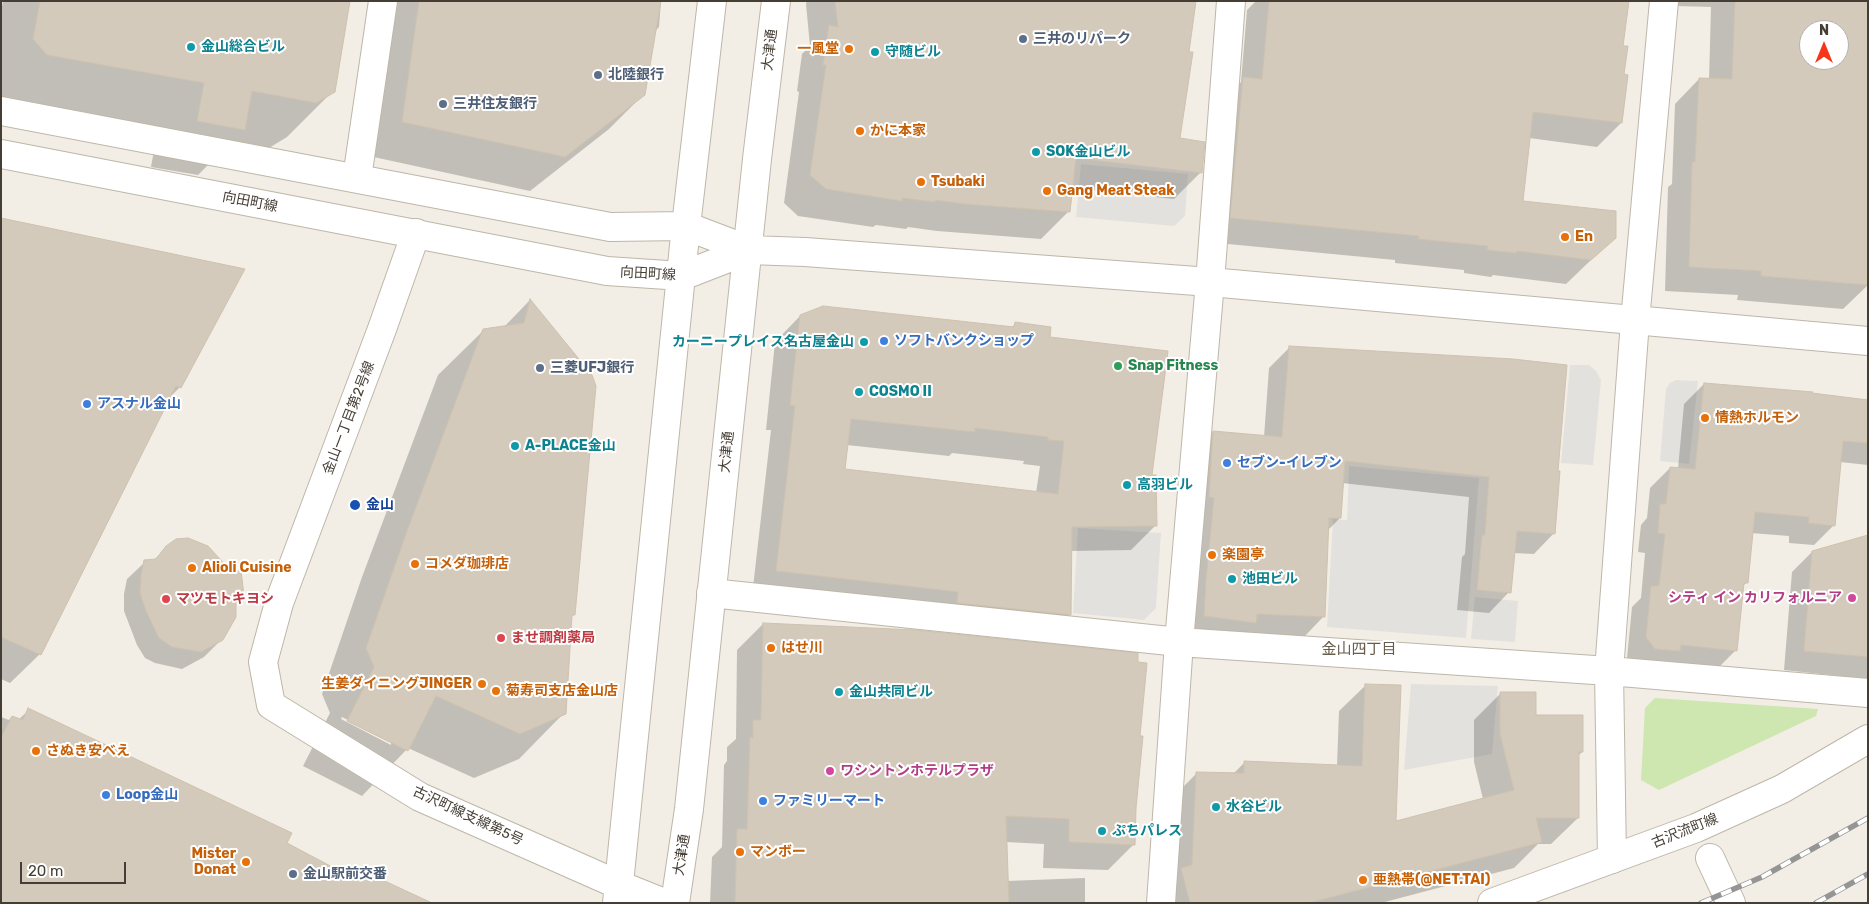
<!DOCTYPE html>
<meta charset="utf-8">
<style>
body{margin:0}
#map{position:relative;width:1869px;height:904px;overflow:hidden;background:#f2eee5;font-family:Rubik,sans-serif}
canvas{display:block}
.frame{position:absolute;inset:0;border:2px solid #453e35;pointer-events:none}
.north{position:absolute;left:1799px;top:20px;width:50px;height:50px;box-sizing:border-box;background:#fff;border:1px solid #b5b2ae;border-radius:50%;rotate:0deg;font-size:14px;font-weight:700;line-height:20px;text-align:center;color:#453e35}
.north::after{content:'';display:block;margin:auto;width:18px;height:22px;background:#f63618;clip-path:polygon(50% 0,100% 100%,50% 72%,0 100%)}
.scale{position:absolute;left:20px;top:862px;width:106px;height:22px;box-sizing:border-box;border:2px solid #453e35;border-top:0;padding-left:6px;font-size:15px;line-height:18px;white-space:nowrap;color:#453e35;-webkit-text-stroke:4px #fff;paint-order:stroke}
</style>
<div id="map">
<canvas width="1869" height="904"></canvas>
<div class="frame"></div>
<div class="north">N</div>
<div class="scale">20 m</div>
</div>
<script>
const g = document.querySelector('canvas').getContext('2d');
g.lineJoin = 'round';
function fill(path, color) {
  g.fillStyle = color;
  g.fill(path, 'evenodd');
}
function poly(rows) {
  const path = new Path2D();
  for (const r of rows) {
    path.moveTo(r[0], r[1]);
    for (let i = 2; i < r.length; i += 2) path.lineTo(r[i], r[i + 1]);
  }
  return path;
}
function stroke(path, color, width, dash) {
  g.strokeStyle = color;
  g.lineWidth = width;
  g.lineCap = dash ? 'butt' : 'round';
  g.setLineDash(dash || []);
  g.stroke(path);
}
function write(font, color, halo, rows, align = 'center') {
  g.font = font + ' Rubik,"Noto Sans JP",sans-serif';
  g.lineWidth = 4;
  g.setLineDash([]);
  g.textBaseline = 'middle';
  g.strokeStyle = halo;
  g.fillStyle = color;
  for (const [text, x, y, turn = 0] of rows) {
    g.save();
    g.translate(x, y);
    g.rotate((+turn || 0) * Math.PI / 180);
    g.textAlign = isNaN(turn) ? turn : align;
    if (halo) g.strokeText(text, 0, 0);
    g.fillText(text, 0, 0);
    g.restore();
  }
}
fill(poly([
 [1655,698,1818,709,1816,716,1659,790,1641,780,1645,708]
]), '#cee6af');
fill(poly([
 [1081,164,1188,174,1185,216,1174,226,1076,217],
 [1570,365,1589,365,1596,371,1601,380,1593,465,1561,463],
 [1676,380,1698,381,1689,464,1660,461,1666,389,1670,383],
 [1349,466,1479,478,1466,638,1327,627,1333,519,1347,520],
 [1078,528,1161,533,1156,608,1144,620,1073,613],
 [1475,597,1518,601,1515,642,1471,639],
 [1411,684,1498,686,1492,754,1404,770]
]), '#e3e1de');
fill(poly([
 [3,1,349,1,333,91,287,137,269,148,232,141,198,175,151,167,158,128,1,101,1,12],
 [395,1,661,1,659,27,654,32,644,94,609,129,530,191,369,156],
 [807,1,1195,1,1188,53,1179,139,1201,172,1174,199,1071,188,1068,212,1041,239,937,231,908,227,906,229,876,225,873,227,798,216,784,203,799,92,797,91,802,54,810,46,806,4],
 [1256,1,1628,1,1622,47,1623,75,1621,123,1597,147,1529,138,1521,203,1614,238,1566,284,1493,275,1491,277,1464,273,1464,270,1395,263,1395,260,1207,242,1220,103,1241,82,1247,10],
 [1676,1,1868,1,1868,285,1843,309,1737,300,1738,295,1665,291,1668,187,1672,184,1675,104,1699,79,1709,80,1711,7,1676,6],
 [1809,30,1839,30,1839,60,1809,60],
 [1,219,180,387,168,399,40,654,10,683,1,679],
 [530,300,574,614,571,618,564,713,519,759,474,778,408,748,362,796,303,766,330,713,322,694,362,577,438,375,484,330,504,327],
 [342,717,391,742,391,745,341,719],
 [800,316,1011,328,1015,324,1049,338,1150,476,1156,525,1131,550,1070,551,1069,614,1044,639,752,596,771,430,766,430,775,342],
 [847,445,949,456,952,453,1024,461,1023,464,1040,466,1036,493,844,470],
 [1289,348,1557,472,1554,533,1534,554,1513,553,1509,592,1489,613,1457,610,1462,557,1465,554,1469,497,1342,483,1340,518,1328,530,1324,616,1304,637,1243,634,1185,636,1193,453,1213,432,1264,437,1269,368],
 [1704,384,1868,401,1868,465,1840,462,1834,525,1814,545,1789,543,1789,536,1751,533,1746,583,1742,587,1736,650,1716,670,1635,668,1627,658,1632,607,1641,598,1645,553,1638,552,1641,525,1647,518,1650,488,1670,468,1678,469,1684,404],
 [1868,537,1868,679,1784,670,1792,572,1812,552],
 [167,547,235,603,222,639,204,657,182,669,155,663,145,658,137,645,124,611,124,594,127,579,145,562,154,560],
 [763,624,1139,737,1134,844,1108,870,1043,868,1044,844,1006,842,1007,881,1085,878,1085,903,710,903,712,857,722,847,724,765,727,761,727,747,736,739,737,650],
 [1366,685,1394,822,1483,799,1474,762,1474,720,1501,693,1582,752,1578,756,1578,818,1551,844,1538,844,1514,868,1381,903,1157,903,1170,800,1197,773,1233,774,1245,762,1337,766,1339,711],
 [29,710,351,879,359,870,429,903,1,903,1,717,9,720,12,717,18,720]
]), '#0003');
const building = poly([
 [40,1,350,1,335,92,316,103,252,91,245,130,197,121,204,83,47,55,33,39,40,1],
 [419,1,661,1,645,95,565,157,402,122,419,1],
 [835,1,1196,1,1189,52,1193,52,1180,138,1205,142,1202,173,1076,158,1070,212,964,204,935,200,935,202,902,198,902,201,826,189,810,175,826,65,823,65,829,25,838,27,835,1],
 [1269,1,1629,1,1623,46,1628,46,1624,74,1628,75,1622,123,1533,112,1523,201,1616,211,1616,238,1591,260,1517,251,1516,253,1487,250,1488,246,1418,239,1419,236,1230,218,1243,77,1262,79,1269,1],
 [1735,1,1868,1,1868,285,1761,276,1761,271,1689,267,1692,162,1695,162,1699,78,1732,79,1735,1],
 [1809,30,1839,30,1839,60,1809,60,1809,30],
 [1,218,245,269,181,388,176,386,41,655,1,637,1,218],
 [530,299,592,375,596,386,575,615,572,615,566,714,520,734,436,696,408,751,347,721,374,667,366,648,407,531,483,329,524,323,530,299],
 [823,306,1014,327,1015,322,1051,327,1050,337,1168,351,1152,475,1156,475,1157,526,1072,527,1071,615,957,603,958,592,776,571,795,406,790,405,800,315,823,306],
 [851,419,975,432,975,428,1048,437,1048,440,1064,441,1058,494,845,469,851,419],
 [1289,346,1513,359,1567,365,1558,471,1560,471,1555,534,1517,531,1511,593,1477,590,1482,535,1485,535,1489,477,1345,461,1341,518,1329,518,1325,617,1257,614,1256,623,1204,616,1206,580,1214,498,1209,497,1213,431,1282,437,1289,346],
 [1704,383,1813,392,1812,393,1868,400,1868,443,1843,441,1835,526,1808,523,1809,517,1755,512,1748,583,1744,583,1737,651,1681,645,1680,651,1655,649,1646,637,1651,586,1659,586,1665,534,1658,533,1660,504,1666,504,1670,467,1695,469,1704,383],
 [1868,535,1868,657,1804,651,1812,551,1868,535],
 [188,538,208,546,230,570,241,570,244,596,236,603,236,617,223,640,201,652,172,647,159,638,146,611,140,593,141,576,144,560,156,559,166,546,176,539,188,538],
 [763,623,915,630,1138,653,1138,662,1147,663,1140,736,1143,736,1136,808,1135,845,1069,842,1069,819,1006,816,1009,903,735,903,737,829,747,829,750,737,753,738,753,720,761,720,763,623],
 [1365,684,1401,685,1396,821,1514,790,1500,734,1500,692,1536,692,1536,715,1583,715,1583,752,1579,752,1579,818,1536,818,1542,842,1309,903,1190,903,1181,868,1192,865,1196,772,1244,773,1244,761,1362,766,1365,684],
 [28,708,292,833,287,843,355,879,359,869,432,903,1,903,1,738,12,716,23,720,28,708]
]);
fill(building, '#d4cabb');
stroke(building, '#cec1ae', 1);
const minor = poly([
 [357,178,383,1],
 [416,233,382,329,279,603,263,662,271,705,420,797,619,885,664,903],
 [711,593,1179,642,1609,671,1868,693],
 [1710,858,1731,903],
 [1612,859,1609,671,1635,321,1664,1],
 [1161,903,1179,642,1210,282,1231,1]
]);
const tertiary = poly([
 [1,111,610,227,686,226,749,250,805,252,1210,282,1868,341],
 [1,154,607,271,682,276,749,250],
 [617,903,686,226,712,1],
 [675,903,689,809,757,159,776,1],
 [1492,903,1696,828,1782,789,1868,739]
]);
stroke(minor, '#beb6a8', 30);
stroke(tertiary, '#beb6a8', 30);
stroke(minor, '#fff', 28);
stroke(tertiary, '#fff', 28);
const rail = poly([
 [1701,903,1762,877,1868,818],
 [1816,903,1868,874]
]);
stroke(rail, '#959595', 5.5);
stroke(rail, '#fff', 4, [11]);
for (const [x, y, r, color] of [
 [1023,39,5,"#5c6f8a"],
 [191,47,5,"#0f9aa8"],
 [849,49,5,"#e8710a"],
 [875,52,5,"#0f9aa8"],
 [598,75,5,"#5c6f8a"],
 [443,104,5,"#5c6f8a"],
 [860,131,5,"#e8710a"],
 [1036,152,5,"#0f9aa8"],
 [921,182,5,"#e8710a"],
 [1047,191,5,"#e8710a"],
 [1565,237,5,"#e8710a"],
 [884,341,5,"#3f7fe0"],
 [864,342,5,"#0f9aa8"],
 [1118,366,5,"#2e9e5b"],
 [540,368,5,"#5c6f8a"],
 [859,392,5,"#0f9aa8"],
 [87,404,5,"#3f7fe0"],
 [1705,418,5,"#e8710a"],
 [515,446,5,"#0f9aa8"],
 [1227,463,5,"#3f7fe0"],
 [1127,485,5,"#0f9aa8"],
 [355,505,6,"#1a4fb4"],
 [1212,555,5,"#e8710a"],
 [415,564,5,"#e8710a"],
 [192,568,5,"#e8710a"],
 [1232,579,5,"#0f9aa8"],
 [1852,598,5,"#d1479c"],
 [166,599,5,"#e0444e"],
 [501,638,5,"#e0444e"],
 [771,648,5,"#e8710a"],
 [482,684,5,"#e8710a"],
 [496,691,5,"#e8710a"],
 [839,692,5,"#0f9aa8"],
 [36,751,5,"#e8710a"],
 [830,771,5,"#d1479c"],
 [106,795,5,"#3f7fe0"],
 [763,801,5,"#3f7fe0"],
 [1216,807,5,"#0f9aa8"],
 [1102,831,5,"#0f9aa8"],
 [740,852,5,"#e8710a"],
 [246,862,5,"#e8710a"],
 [293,874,5,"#5c6f8a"],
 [1363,880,5,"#e8710a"]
]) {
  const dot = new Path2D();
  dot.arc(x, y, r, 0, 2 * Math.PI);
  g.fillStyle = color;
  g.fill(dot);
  stroke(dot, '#fff', 2);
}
write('bold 14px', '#4e5e75', '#fff', [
 ["三井のリパーク",1033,39],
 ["北陸銀行",608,75],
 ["三井住友銀行",453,104],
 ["三菱UFJ銀行",550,368],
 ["金山駅前交番",303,874]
], 'left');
write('bold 14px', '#0d838f', '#fff', [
 ["金山総合ビル",201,47],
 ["守随ビル",885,52],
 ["SOK金山ビル",1046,152],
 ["カーニープレイス名古屋金山",854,342,"right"],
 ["COSMO II",869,392],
 ["A-PLACE金山",525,446],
 ["高羽ビル",1137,485],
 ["池田ビル",1242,579],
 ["金山共同ビル",849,692],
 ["水谷ビル",1226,807],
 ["ぷちパレス",1112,831]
], 'left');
write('bold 14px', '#c56008', '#fff', [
 ["一風堂",839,49,"right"],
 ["かに本家",870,131],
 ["Tsubaki",931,182],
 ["Gang Meat Steak",1057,191],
 ["En",1575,237],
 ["情熱ホルモン",1715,418],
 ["楽園亭",1222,555],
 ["コメダ珈琲店",425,564],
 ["Alioli Cuisine",202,568],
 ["はせ川",781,648],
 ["生姜ダイニングJINGER",472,684,"right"],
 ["菊寿司支店金山店",506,691],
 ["さぬき安べえ",46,751],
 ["マンボー",750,852],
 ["Mister",236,854,"right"],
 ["Donat",236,870,"right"],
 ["亜熱帯(@NET.TAI)",1373,880]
], 'left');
write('14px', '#453e35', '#fff', [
 ["大津通",770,50,-83],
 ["向田町線",250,202,11],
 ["向田町線",648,274,3],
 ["金山一丁目第2号線",349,418,-69],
 ["大津通",727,452,-84],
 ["古沢町線支線第5号",468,816,25],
 ["古沢流町線",1685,831,-22],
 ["大津通",682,855,-81]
]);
write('bold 14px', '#366cbe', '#fff', [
 ["ソフトバンクショップ",894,341],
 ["アスナル金山",97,404],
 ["セブン-イレブン",1237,463],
 ["Loop金山",116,795],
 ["ファミリーマート",773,801]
], 'left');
write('bold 14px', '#27864d', '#fff', [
 ["Snap Fitness",1128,366]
], 'left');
write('bold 14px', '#164399', '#fff', [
 ["金山",366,505]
], 'left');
write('bold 14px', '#b23c85', '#fff', [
 ["シティ イン カリフォルニア",1842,598],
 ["ワシントンホテルプラザ",840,771,"left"]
], 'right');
write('bold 14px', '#be3a42', '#fff', [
 ["マツモトキヨシ",176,599],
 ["ませ調剤薬局",511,638]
], 'left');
write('15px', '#685c4c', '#fff', [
 ["金山四丁目",1359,650]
]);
</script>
